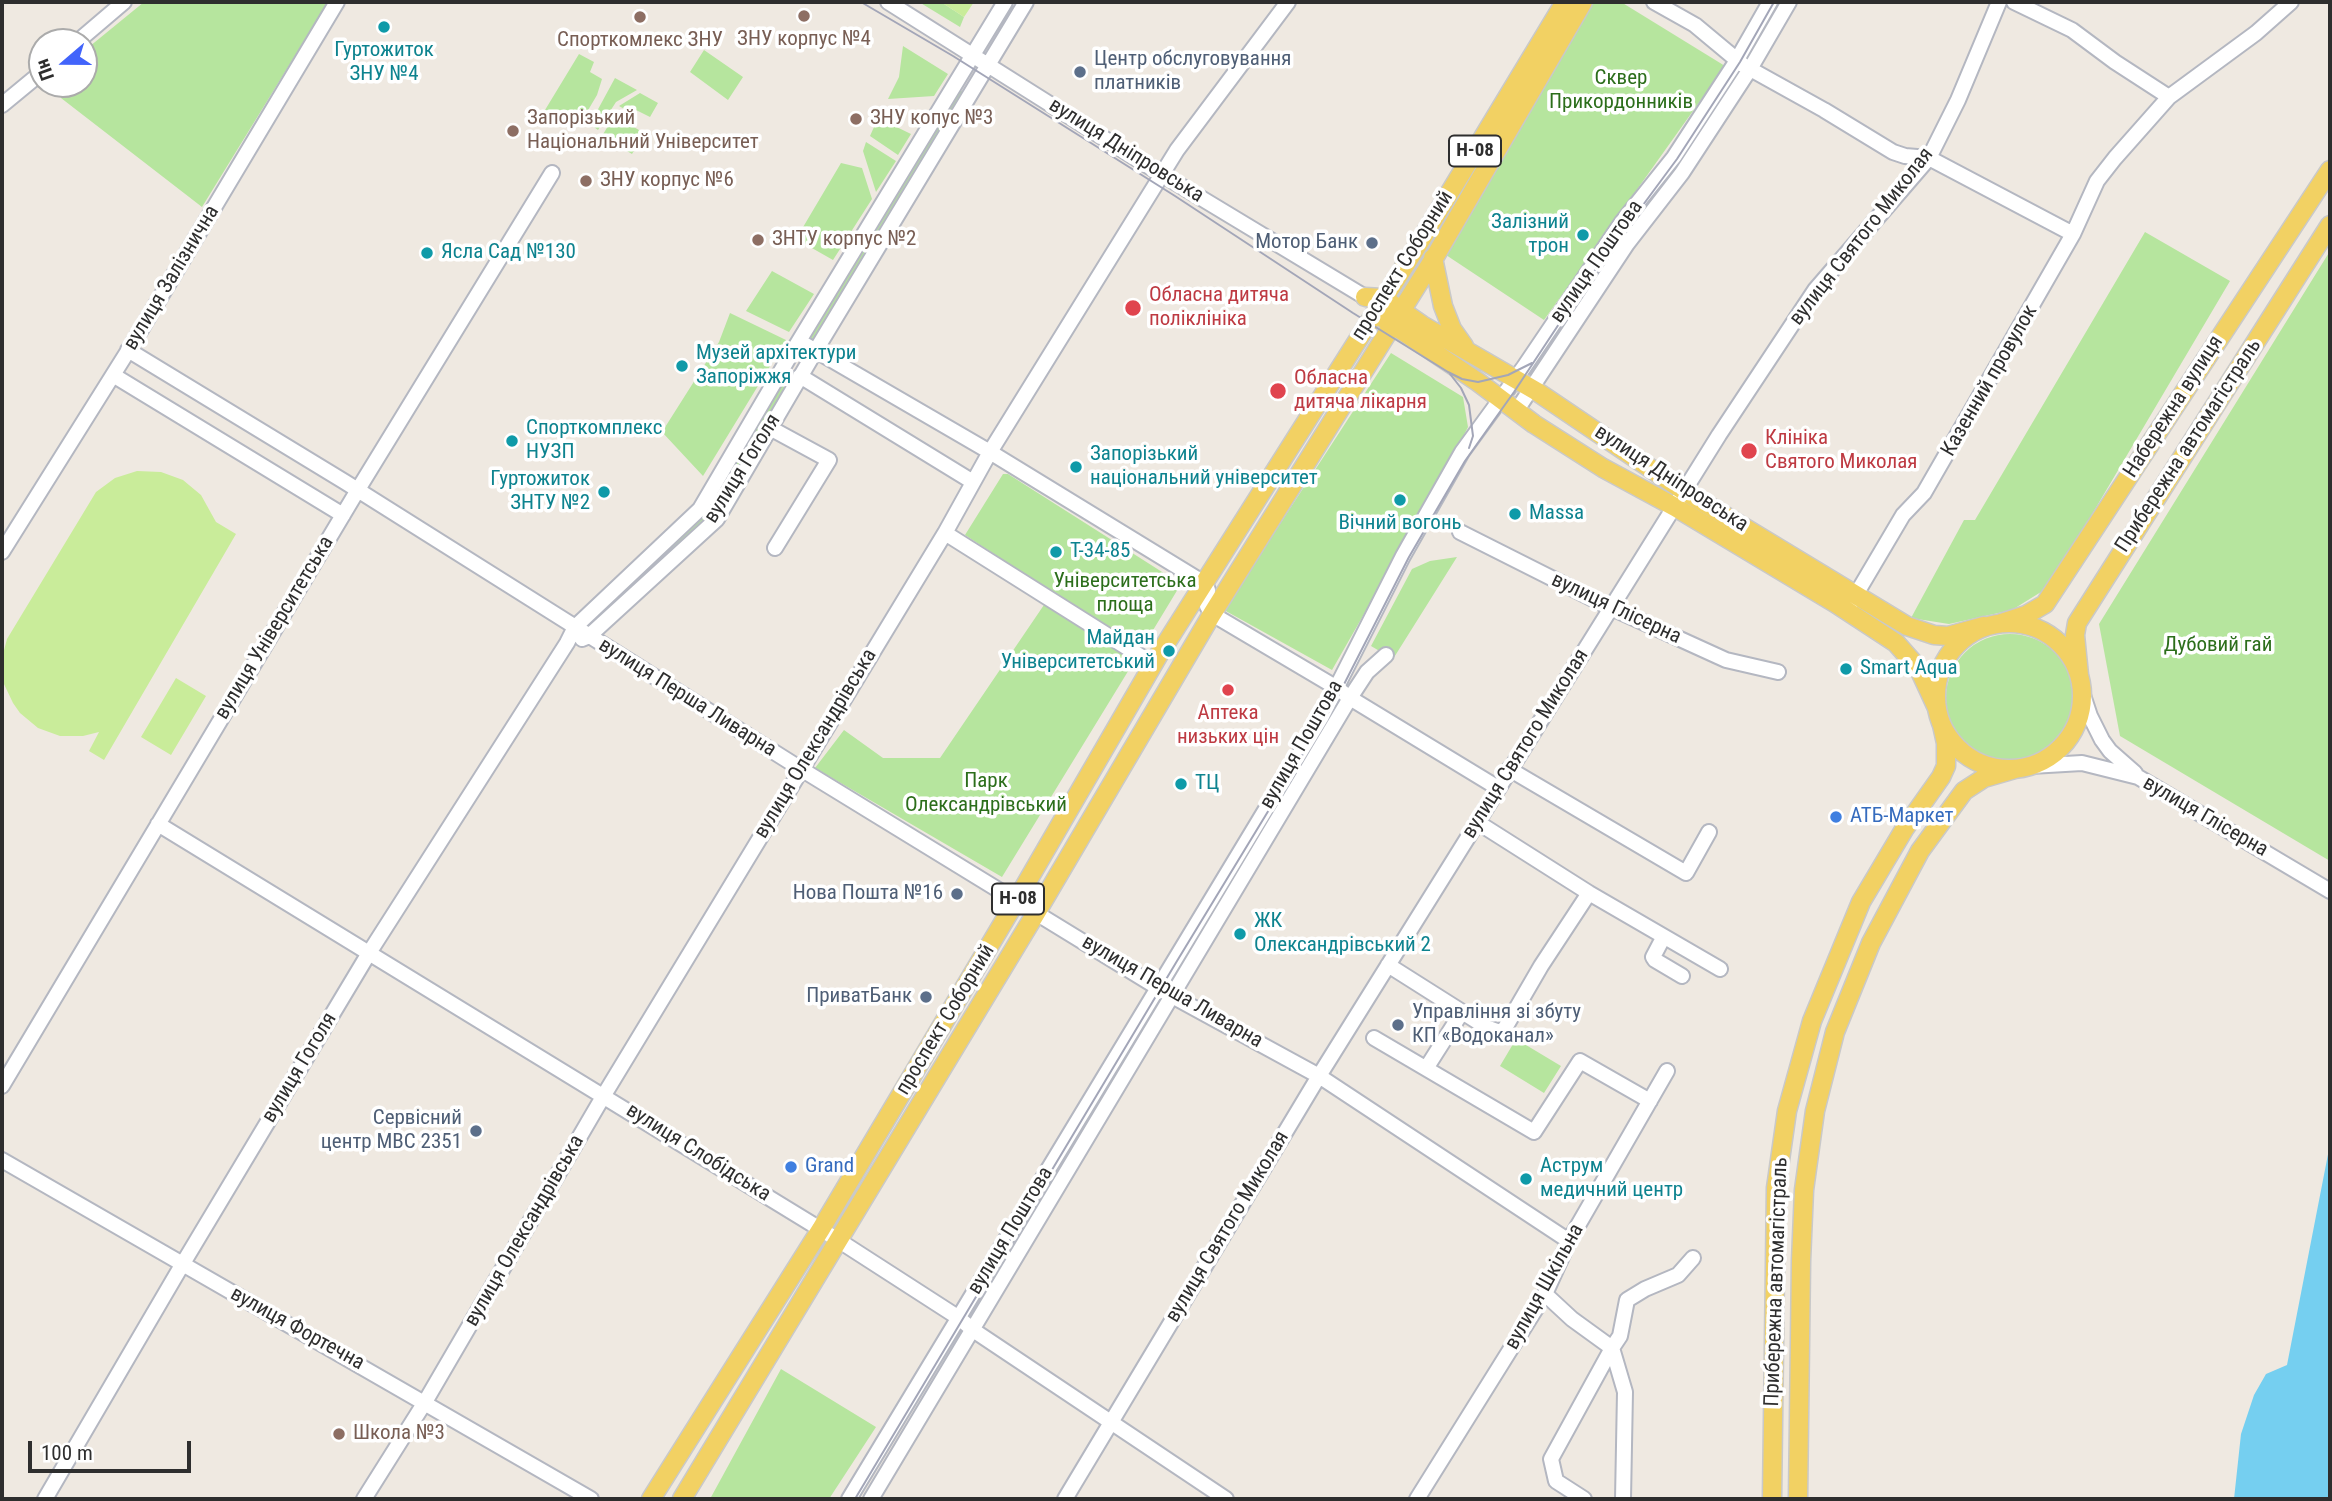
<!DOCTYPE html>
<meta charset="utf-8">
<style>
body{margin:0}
#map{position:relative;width:2332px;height:1501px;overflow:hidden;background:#efe9e1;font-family:"Roboto Condensed",sans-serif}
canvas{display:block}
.frame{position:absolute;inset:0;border:4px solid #2e2e2e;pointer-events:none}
.north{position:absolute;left:28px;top:28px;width:70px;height:70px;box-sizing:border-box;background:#fff;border:2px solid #ababab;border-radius:50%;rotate:250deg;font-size:19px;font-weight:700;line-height:28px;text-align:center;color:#2e2e2e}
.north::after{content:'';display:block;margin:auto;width:24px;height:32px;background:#4264fb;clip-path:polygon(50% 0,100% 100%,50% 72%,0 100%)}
.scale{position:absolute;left:28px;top:1441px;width:163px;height:32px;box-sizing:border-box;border:4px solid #2e2e2e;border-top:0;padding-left:9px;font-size:21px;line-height:24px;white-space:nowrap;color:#2e2e2e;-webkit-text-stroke:5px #fff;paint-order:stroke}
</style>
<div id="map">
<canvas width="2332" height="1501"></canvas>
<div class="frame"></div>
<div class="north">Пн</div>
<div class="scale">100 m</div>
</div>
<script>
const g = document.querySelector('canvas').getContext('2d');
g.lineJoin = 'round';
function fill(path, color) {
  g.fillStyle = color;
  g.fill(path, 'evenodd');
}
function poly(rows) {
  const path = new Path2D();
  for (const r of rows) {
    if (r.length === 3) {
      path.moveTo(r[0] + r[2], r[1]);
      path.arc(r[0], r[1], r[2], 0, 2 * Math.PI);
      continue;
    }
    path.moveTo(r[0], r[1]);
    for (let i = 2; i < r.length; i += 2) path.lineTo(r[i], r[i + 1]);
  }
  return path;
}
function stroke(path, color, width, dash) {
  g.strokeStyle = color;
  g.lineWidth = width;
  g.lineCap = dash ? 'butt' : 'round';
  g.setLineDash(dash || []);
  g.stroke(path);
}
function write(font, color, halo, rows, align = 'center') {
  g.font = font + ' "Roboto Condensed",sans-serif';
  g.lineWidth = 7;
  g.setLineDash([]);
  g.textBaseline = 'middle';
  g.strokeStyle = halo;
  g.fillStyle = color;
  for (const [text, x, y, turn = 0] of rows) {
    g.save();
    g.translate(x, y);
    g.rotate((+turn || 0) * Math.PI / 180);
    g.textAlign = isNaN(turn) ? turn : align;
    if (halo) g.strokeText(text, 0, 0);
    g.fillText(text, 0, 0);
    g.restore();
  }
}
fill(poly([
 [144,2,328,2,202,207,61,98,63,84,84,84,84,51],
 [919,2,941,2,964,17,960,27],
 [1590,2,1621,2,1725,66,1544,320,1446,255],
 [903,46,948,74,934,96,888,99,899,77],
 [704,50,743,77,728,100,690,72],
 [579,54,594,62,590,72,602,79,597,95,584,117,570,125,545,110],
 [615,78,637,90,616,102,598,130,590,124],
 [956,88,963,92,814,343,808,339],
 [640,93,658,103,650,117,636,110,628,111,619,106],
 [617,111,625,116,627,123,644,133,632,154,602,136],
 [878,118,911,134,898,155,870,136],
 [866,142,896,161,876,192,863,151],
 [841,163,862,168,872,199,833,260,796,239],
 [2145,232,2230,281,2049,587,2012,610,1949,624,1911,618,1964,520,1975,520],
 [2330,251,2330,861,2120,736,2099,624],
 [772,271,814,294,789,332,746,311],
 [730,313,786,340,703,476,662,432,719,342],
 [1391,353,1463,397,1468,427,1447,469,1332,670,1224,610],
 [780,384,786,388,711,516,605,614,600,615,598,613,705,511],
 [1003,474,1008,474,1181,584,1141,650,965,535],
 [1457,557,1393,659,1371,646,1412,569,1430,561],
 [1048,599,1138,655,1002,877,815,768,844,730,883,758,940,758],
 [2010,698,64],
 [1516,1039,1561,1066,1544,1093,1500,1066],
 [781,1369,876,1427,829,1499,710,1499]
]), '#b6e59e');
fill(poly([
 [941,2,974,2,964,17],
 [137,471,161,472,183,480,201,495,216,522,236,534,104,760,89,751,99,732,83,736,60,736,38,728,20,713,13,703,3,682,2,658,7,639,96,492,115,478],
 [176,678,206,696,171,755,141,737]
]), '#c9ec9a');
fill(poly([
 [2330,1144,2330,1499,2234,1499,2241,1434,2254,1395,2266,1374,2287,1365]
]), '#75cff0');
const minor = poly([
 [888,2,1148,166,1365,297],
 [1654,2,1695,25,1743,65,1824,110,1893,152,1905,156,1929,158,2073,234],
 [2014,2,2072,30,2115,62,2169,97],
 [77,42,124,2],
 [2,105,42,72],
 [799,341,990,452,1204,583,1208,590,1207,606,1212,614,1337,688,1350,698,1498,788],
 [128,350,345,482,801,769,1165,992,1319,1076,1569,1241],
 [113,375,343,515],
 [800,376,973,482],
 [1517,410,1627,244,1682,173,1750,69,1789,2],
 [770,428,829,460,775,548],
 [1460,532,1603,604,1726,660,1778,672],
 [945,533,1153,664],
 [2,552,133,343,337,2],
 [1851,603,1903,515,1924,493,2073,234,2097,181,2115,158,2169,97,2256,33,2291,2],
 [582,639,589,636,717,519,816,350,1026,2],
 [2082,692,2090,716,2102,740,2110,751,2135,773],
 [2031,766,2082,763,2138,777,2330,891],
 [1509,769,1686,873,1709,832],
 [1477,822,1589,893,1720,969],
 [158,824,838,1240,959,1318,973,1330,1226,1499],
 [1663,938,1653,957,1655,960,1682,976],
 [1388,965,1486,1027,1500,1032,1505,1028,1541,966,1589,893],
 [1374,1038,1534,1132,1580,1061,1650,1101],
 [1427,1067,1462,1012],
 [2,1086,362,483,552,173],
 [2,1160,591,1499],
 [1545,1294,1572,1319,1612,1348,1620,1336,1627,1300,1645,1289,1678,1275,1693,1258],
 [45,1499,182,1265,369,953,567,643,575,627,700,509,791,354,1005,2],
 [364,1499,425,1402,604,1095,945,533,990,452,1177,150,1288,2],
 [849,1499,1321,718,1403,556,1462,452,1524,367,1622,222,1674,157,1734,65,1770,2],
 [871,1499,1350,698,1367,672,1386,655],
 [1065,1499,1319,1076,1719,435,1815,290,1929,158,1958,100,1999,2],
 [1417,1499,1545,1294,1569,1241,1667,1071],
 [1584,1499,1556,1481,1551,1459,1612,1348,1625,1392,1623,1499]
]);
const major = poly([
 [1433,258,1443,306,1452,329,1464,346],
 [1365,297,1383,298,1422,325,1536,391,1684,491,1907,626,1934,635,1948,636,1984,626],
 [1383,318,1478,382,1534,424,1603,468,1675,507,1835,603,1896,643,1919,669,1937,708],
 [2001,623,2026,615,2045,604,2330,170],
 [2009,696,73],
 [2079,675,2075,635,2077,623,2330,225],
 [651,1499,821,1229,1016,901,1158,656,1418,245,1565,2],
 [682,1499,1036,913,1212,614,1433,260,1583,2],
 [1772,1499,1776,1188,1787,1111,1812,1021,1861,902,1905,828,1941,777,1946,766,1946,743,1942,725],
 [1798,1499,1801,1261,1804,1190,1815,1111,1835,1032,1871,943,1920,851,1964,791,1984,778,2015,769]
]);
stroke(minor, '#b4b7c1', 18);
stroke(major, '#c9c9c9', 21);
stroke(minor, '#fff', 14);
stroke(major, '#f2d163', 18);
stroke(poly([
 [861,2,953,56,1175,196,1353,313,1448,372,1462,379,1478,382,1508,375,1532,363],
 [1450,374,1461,388,1469,405,1473,436,1469,448],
 [855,1499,1177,961,1337,698,1409,557,1465,461,1514,392,1592,274,1677,159,1740,62,1774,2]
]), '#a3a6b8', 2);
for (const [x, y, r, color] of [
 [804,16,7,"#8d6e63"],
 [640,17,7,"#8d6e63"],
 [384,27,7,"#0f9aa8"],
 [1080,72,7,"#5c6f8a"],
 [856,119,7,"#8d6e63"],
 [513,131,7,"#8d6e63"],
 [586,181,7,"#8d6e63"],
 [1583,235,7,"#0f9aa8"],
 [758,240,7,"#8d6e63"],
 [1372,243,7,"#5c6f8a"],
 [427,253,7,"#0f9aa8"],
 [1133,308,9,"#e0444e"],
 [682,366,7,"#0f9aa8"],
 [1278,391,9,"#e0444e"],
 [512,441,7,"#0f9aa8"],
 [1749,451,9,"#e0444e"],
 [1076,467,7,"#0f9aa8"],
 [604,492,7,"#0f9aa8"],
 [1400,500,7,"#0f9aa8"],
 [1515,514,7,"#0f9aa8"],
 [1056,552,7,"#0f9aa8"],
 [1169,651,7,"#0f9aa8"],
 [1846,669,7,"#0f9aa8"],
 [1228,690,7,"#e0444e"],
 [1181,784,7,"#0f9aa8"],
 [1836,817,7,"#3f7fe0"],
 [957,894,7,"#5c6f8a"],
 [1240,934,7,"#0f9aa8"],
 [926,997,7,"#5c6f8a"],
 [1398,1025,7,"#5c6f8a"],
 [476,1131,7,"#5c6f8a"],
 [791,1167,7,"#3f7fe0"],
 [1526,1179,7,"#0f9aa8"],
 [339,1434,7,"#8d6e63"]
]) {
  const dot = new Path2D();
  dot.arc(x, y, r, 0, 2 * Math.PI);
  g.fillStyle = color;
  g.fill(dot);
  stroke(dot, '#fff', 2.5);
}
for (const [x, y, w] of [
 [1475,151,52],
 [1018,899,52]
]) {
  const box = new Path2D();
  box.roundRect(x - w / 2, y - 15.5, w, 31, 5);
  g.fillStyle = '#fff';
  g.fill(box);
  stroke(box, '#2e2e2e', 2);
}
write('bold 19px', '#2e2e2e', null, [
 ["Н-08",1475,151],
 ["Н-08",1018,899]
]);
write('21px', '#785e54', '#fff', [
 ["ЗНУ корпус №4",804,40,"center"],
 ["Спорткомлекс ЗНУ",640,41,"center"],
 ["Запорізький",527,119],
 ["Національний Університет",527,143],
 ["ЗНУ копус №3",870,119],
 ["ЗНУ корпус №6",600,181],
 ["ЗНТУ корпус №2",772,240],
 ["Школа №3",353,1434]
], 'left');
write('21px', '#0d838f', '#fff', [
 ["Гуртожиток",384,51,"center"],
 ["ЗНУ №4",384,75,"center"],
 ["Залізний",1569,223,"right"],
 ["трон",1569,247,"right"],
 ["Ясла Сад №130",441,253],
 ["Музей архітектури",696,354],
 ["Запоріжжя",696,378],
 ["Спорткомплекс",526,429],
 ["НУЗП",526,453],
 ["Запорізький",1090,455],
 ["національний університет",1090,479],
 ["Гуртожиток",590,480,"right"],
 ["ЗНТУ №2",590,504,"right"],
 ["Massa",1529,514],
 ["Вічний вогонь",1400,524,"center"],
 ["Т-34-85",1070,552],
 ["Майдан",1155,639,"right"],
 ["Університетський",1155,663,"right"],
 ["Smart Aqua",1860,669],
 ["ТЦ",1195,784],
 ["ЖК",1254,922],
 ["Олександрівський 2",1254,946],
 ["Аструм",1540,1167],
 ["медичний центр",1540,1191]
], 'left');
write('21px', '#4e5e75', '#fff', [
 ["Центр обслуговування",1094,60,"left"],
 ["платників",1094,84,"left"],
 ["Мотор Банк",1358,243],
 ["Нова Пошта №16",943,894],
 ["ПриватБанк",912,997],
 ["Управлiння зi збуту",1412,1013,"left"],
 ["КП «Водоканал»",1412,1037,"left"],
 ["Сервісний",462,1119],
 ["центр МВС 2351",462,1143]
], 'right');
write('21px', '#2c6e1b', '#fff', [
 ["Сквер",1621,79],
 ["Прикордонників",1621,103],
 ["Університетська",1125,582],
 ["площа",1125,606],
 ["Дубовий гай",2218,646],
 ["Парк",986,782],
 ["Олександрівський",986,806]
]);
write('21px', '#2e2e2e', '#fff', [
 ["вулиця Дніпровська",1126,151,32],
 ["вулиця Святого Миколая",1862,237,-52],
 ["вулиця Поштова",1597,262,-55],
 ["проспект Соборний",1403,266,-58],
 ["вулиця Залізнична",172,278,-59],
 ["Казенний провулок",1990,381,-60],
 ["Набережна вулиця",2174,407,-57],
 ["Прибережна автомагістраль",2189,446,-57],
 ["вулиця Гоголя",743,469,-58],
 ["вулиця Дніпровська",1671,479,33],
 ["вулиця Глісерна",1616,609,25],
 ["вулиця Університетська",275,628,-59],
 ["вулиця Перша Ливарна",687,698,32],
 ["вулиця Олександрівська",816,744,-59],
 ["вулиця Святого Миколая",1526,744,-58],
 ["вулиця Поштова",1302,745,-60],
 ["вулиця Глісерна",2205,817,30],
 ["вулиця Перша Ливарна",1172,992,30],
 ["проспект Соборний",946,1020,-59],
 ["вулиця Гоголя",300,1068,-59],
 ["вулиця Слобідська",698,1153,32],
 ["вулиця Святого Миколая",1228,1227,-59],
 ["вулиця Олександрівська",525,1231,-60],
 ["вулиця Поштова",1011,1231,-59],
 ["Прибережна автомагістраль",1777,1282,-88],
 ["вулиця Шкільна",1545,1287,-61],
 ["вулиця Фортечна",297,1329,29]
]);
write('21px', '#be3a42', '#fff', [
 ["Обласна дитяча",1149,296],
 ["поліклініка",1149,320],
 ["Обласна",1294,379],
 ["дитяча лікарня",1294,403],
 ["Клініка",1765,439],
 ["Святого Миколая",1765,463],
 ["Аптека",1228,714,"center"],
 ["низьких цін",1228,738,"center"]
], 'left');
write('21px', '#366cbe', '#fff', [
 ["АТБ-Маркет",1850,817],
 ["Grand",805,1167]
], 'left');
</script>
